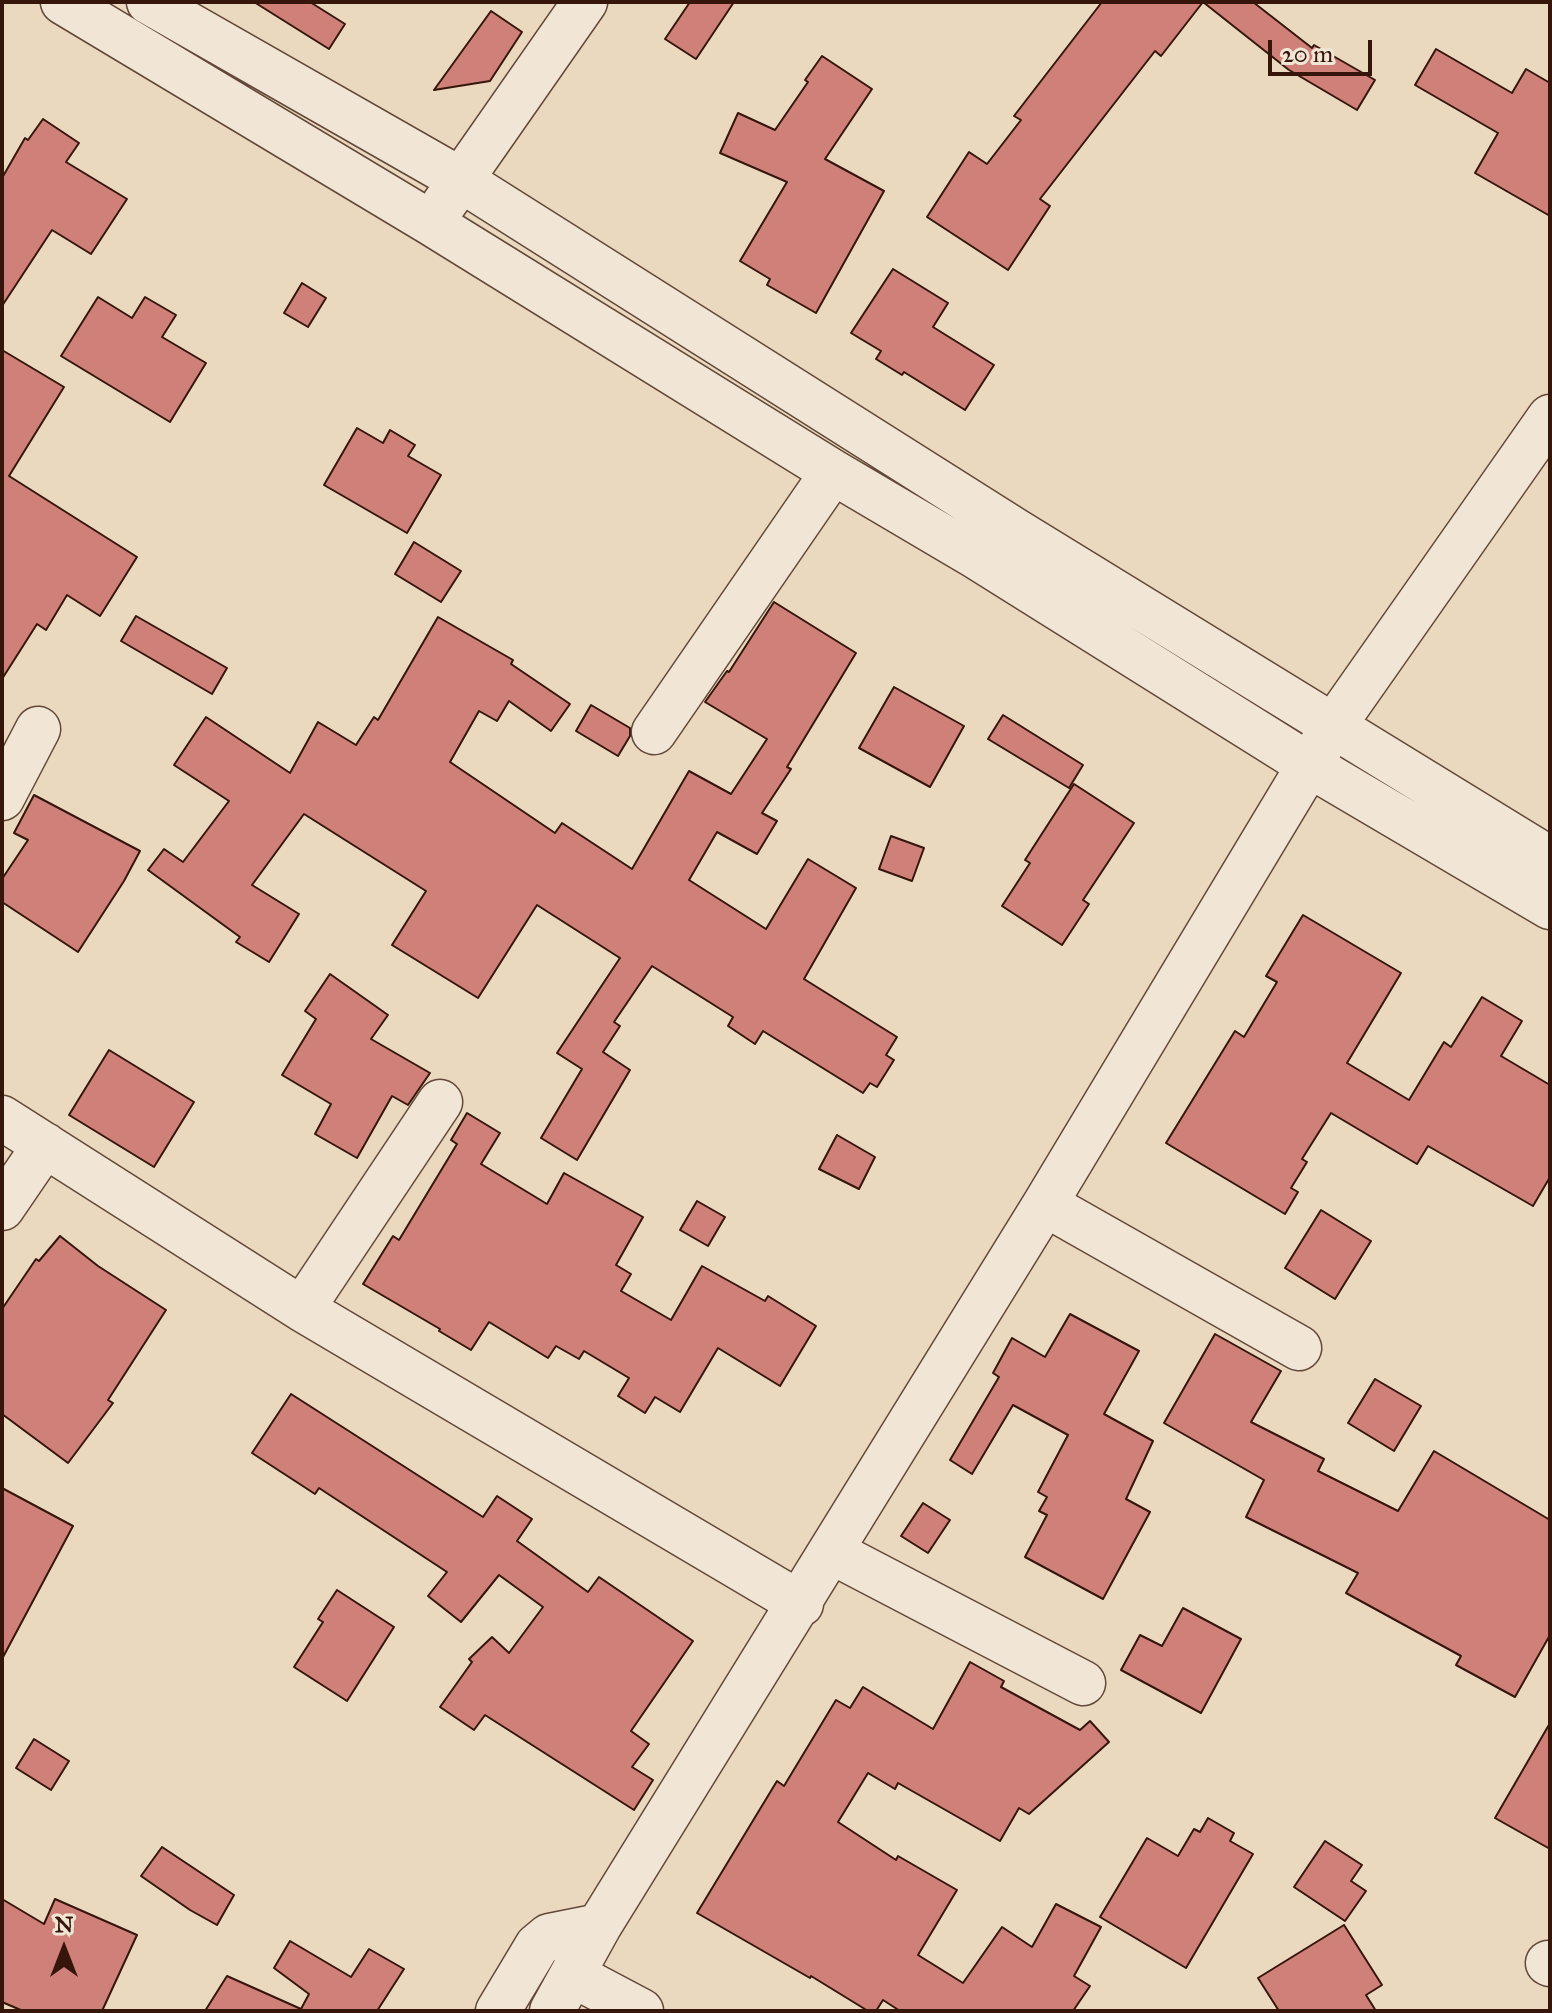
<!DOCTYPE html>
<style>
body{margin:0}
#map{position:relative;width:1552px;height:2013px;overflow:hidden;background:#ead9bf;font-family:"IM FELL Great Primer",serif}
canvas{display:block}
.frame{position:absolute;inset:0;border:4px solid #36160b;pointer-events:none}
.north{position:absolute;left:24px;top:1909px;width:80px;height:80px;-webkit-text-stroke:6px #f1e6d5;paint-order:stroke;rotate:0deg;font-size:22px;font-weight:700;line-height:32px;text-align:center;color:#36160b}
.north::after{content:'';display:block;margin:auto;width:28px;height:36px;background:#36160b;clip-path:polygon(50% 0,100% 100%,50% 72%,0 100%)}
.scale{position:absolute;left:1268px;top:40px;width:104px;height:36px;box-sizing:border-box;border:4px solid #36160b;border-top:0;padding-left:10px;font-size:24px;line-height:28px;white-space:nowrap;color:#36160b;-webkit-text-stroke:6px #f1e6d5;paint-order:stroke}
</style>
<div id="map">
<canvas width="1552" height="2013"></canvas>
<div class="frame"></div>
<div class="north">N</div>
<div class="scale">20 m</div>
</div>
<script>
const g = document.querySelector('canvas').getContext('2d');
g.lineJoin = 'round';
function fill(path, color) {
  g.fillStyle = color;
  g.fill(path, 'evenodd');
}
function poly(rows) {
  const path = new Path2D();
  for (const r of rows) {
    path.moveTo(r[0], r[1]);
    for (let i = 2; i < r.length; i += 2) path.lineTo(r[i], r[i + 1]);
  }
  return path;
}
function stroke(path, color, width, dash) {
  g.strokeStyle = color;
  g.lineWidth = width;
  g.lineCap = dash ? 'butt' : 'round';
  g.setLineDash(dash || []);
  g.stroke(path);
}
const building = poly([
 [254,2,310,2,345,24,329,49,254,2],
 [690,2,734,2,696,59,665,39,690,2],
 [1102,2,1253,2,1312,48,1314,45,1375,80,1357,110,1289,70,1203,2,1161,56,1155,51,1040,199,1050,206,1008,270,927,217,969,152,987,164,1021,120,1014,116,1102,2],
 [491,11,522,32,490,81,434,90,491,11],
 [1436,49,1512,93,1526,69,1550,83,1550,216,1475,173,1498,133,1415,85,1436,49],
 [822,56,872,89,825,159,884,191,816,313,767,285,770,279,740,261,787,182,720,153,738,113,775,130,808,82,805,80,822,56],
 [43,119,79,143,66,162,127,199,91,254,52,230,2,306,2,178,25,138,28,140,43,119],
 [893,269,948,303,933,327,994,365,965,410,904,372,902,375,876,359,881,351,851,333,893,269],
 [302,283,326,298,308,327,284,313,302,283],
 [98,297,132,318,145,297,176,315,162,337,206,363,170,422,61,356,98,297],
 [2,350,64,387,9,476,137,557,100,616,67,595,46,630,37,624,2,679,2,350],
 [357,428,383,443,390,430,415,445,408,456,441,475,407,533,324,485,357,428],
 [414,542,461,571,441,602,395,574,414,542],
 [774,602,856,653,787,767,791,769,762,813,777,821,757,854,717,832,689,880,766,929,808,859,856,888,804,979,897,1037,886,1055,894,1060,877,1087,870,1083,863,1093,763,1031,755,1044,728,1026,733,1017,652,966,614,1022,620,1026,603,1052,630,1070,577,1160,541,1138,582,1069,557,1053,620,958,537,905,478,998,392,945,426,891,304,814,252,885,299,914,269,962,236,942,240,937,148,870,164,849,183,862,229,801,174,765,206,717,290,773,318,722,356,745,374,717,378,720,438,617,513,660,511,664,570,704,551,731,509,701,497,721,479,711,450,762,555,833,562,823,632,869,689,771,731,794,767,739,705,702,727,671,729,672,774,602],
 [136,616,227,668,212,694,121,641,136,616],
 [894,687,964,726,930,787,859,748,894,687],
 [591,705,630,728,630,736,618,756,576,731,591,705],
 [1003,715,1083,765,1069,788,988,739,1003,715],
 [1074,784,1134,823,1083,900,1089,904,1062,945,1002,906,1030,863,1025,860,1074,784],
 [34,795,140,851,124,881,78,952,2,902,2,879,28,840,14,833,34,795],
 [891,836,924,848,912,881,879,869,891,836],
 [1303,915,1401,973,1347,1063,1409,1100,1444,1042,1451,1047,1482,997,1522,1021,1501,1056,1550,1085,1550,1177,1533,1206,1428,1146,1417,1164,1331,1113,1302,1159,1307,1162,1291,1188,1298,1192,1285,1214,1166,1143,1235,1031,1244,1037,1277,982,1266,976,1303,915],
 [330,974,388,1015,371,1039,430,1073,408,1105,392,1096,357,1158,315,1134,331,1104,282,1075,316,1019,305,1011,330,974],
 [109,1050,194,1102,154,1167,69,1115,109,1050],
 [467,1113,500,1133,481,1164,547,1204,564,1173,643,1217,616,1265,631,1274,621,1291,671,1320,702,1266,765,1301,768,1296,816,1326,780,1386,718,1348,680,1412,655,1397,645,1413,618,1396,629,1378,584,1351,579,1359,556,1346,548,1358,489,1322,471,1350,439,1331,440,1329,363,1284,393,1236,399,1240,457,1144,451,1140,467,1113],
 [837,1135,875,1157,859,1189,819,1169,837,1135],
 [697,1201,725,1217,708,1246,680,1230,697,1201],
 [1321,1210,1371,1241,1335,1299,1285,1268,1321,1210],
 [60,1236,98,1266,166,1310,108,1400,113,1403,68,1463,2,1414,2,1309,36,1259,39,1261,60,1236],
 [1070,1314,1139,1351,1104,1414,1153,1441,1126,1499,1150,1512,1103,1599,1025,1557,1047,1515,1039,1511,1047,1497,1038,1492,1068,1435,1013,1405,972,1474,950,1460,999,1377,993,1373,1012,1338,1045,1357,1070,1314],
 [1215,1334,1281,1371,1251,1422,1324,1459,1318,1471,1398,1511,1434,1451,1550,1520,1550,1635,1515,1697,1456,1665,1461,1656,1346,1593,1358,1573,1246,1517,1264,1480,1164,1423,1215,1334],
 [1375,1379,1421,1406,1394,1451,1348,1423,1375,1379],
 [291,1394,483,1517,497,1496,532,1519,517,1541,588,1592,599,1577,693,1641,631,1731,649,1744,632,1767,653,1780,634,1810,485,1715,474,1730,440,1707,472,1662,469,1659,492,1637,509,1653,543,1607,499,1575,461,1622,428,1596,447,1572,319,1488,315,1494,252,1453,291,1394],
 [2,1488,73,1526,2,1659,2,1488],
 [923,1503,950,1520,928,1553,901,1536,923,1503],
 [337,1590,394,1627,347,1701,294,1667,323,1622,318,1619,337,1590],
 [1183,1608,1241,1639,1201,1713,1121,1670,1140,1635,1162,1646,1183,1608],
 [970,1662,1004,1681,1001,1687,1080,1730,1090,1721,1109,1742,1029,1814,1019,1808,1000,1841,898,1783,895,1789,868,1773,838,1822,896,1860,898,1856,957,1890,918,1955,963,1983,1002,1927,1032,1947,1056,1904,1101,1927,1074,1976,1090,1986,1073,2011,900,2011,883,2000,876,2011,868,2011,811,1976,810,1978,697,1913,777,1781,784,1786,836,1700,850,1708,863,1687,933,1729,970,1662],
 [1550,1723,1550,1849,1495,1818,1550,1723],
 [34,1739,69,1761,51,1790,16,1768,34,1739],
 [1208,1818,1234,1833,1230,1841,1253,1854,1186,1968,1100,1917,1147,1838,1178,1856,1194,1829,1200,1832,1208,1818],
 [1325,1841,1362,1865,1351,1881,1366,1891,1345,1921,1294,1887,1325,1841],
 [162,1847,234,1895,217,1925,190,1910,141,1876,162,1847],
 [2,1899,44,1924,55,1899,137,1935,102,2011,23,2011,2,2002,2,1899],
 [1344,1925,1382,1985,1366,1995,1376,2011,1279,2011,1258,1978,1344,1925],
 [290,1941,351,1977,369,1949,404,1969,377,2011,205,2011,227,1976,301,2009,309,1994,274,1968,290,1941]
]);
fill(building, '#cf8179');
stroke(building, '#36160b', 2);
const minor = poly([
 [63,2,431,223,833,472,977,557,1309,765,1550,907],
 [149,2,461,180,1016,531,1550,859],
 [444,204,585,2],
 [654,732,833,472],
 [2,798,38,729],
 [2,1118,302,1309,801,1604],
 [1045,1204,1299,1348],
 [2,1208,45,1145],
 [302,1309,440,1102],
 [832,1552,1083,1683],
 [1548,1963,1550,1964],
 [573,1975,641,2011],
 [498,2011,537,1946,549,1936,599,1926],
 [552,2011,599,1926,1045,1204,1309,765,1334,725,1550,417]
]);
stroke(minor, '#634738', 47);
stroke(minor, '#f1e6d5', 44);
</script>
